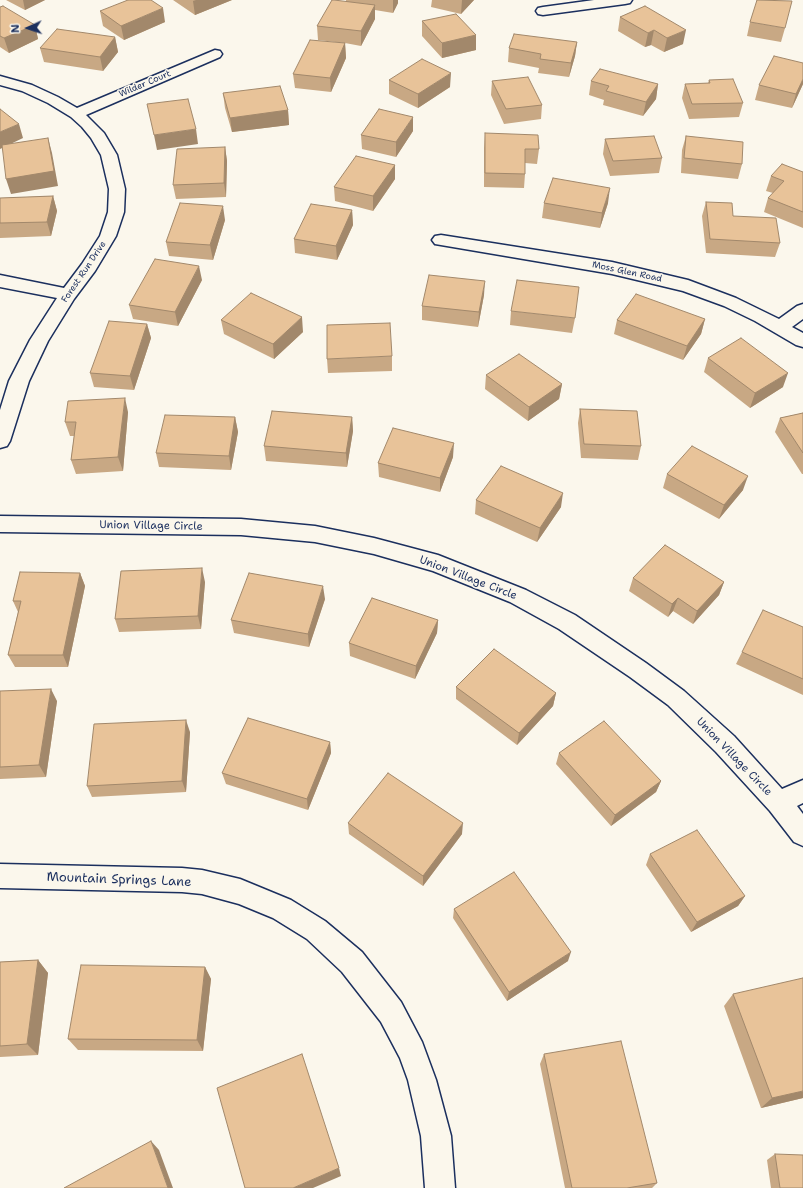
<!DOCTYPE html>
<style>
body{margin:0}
#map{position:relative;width:803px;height:1188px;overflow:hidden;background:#fbf7ec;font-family:"Shantell Sans",sans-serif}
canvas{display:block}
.north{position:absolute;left:8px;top:8px;width:40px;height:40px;-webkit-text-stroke:3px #fbf7ec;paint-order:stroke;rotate:267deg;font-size:11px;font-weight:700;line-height:16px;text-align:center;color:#1b2f5e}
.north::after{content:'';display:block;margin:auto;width:14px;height:18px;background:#1b2f5e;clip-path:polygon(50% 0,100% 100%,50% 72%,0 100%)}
</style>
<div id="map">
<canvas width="803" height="1188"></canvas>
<div class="north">N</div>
</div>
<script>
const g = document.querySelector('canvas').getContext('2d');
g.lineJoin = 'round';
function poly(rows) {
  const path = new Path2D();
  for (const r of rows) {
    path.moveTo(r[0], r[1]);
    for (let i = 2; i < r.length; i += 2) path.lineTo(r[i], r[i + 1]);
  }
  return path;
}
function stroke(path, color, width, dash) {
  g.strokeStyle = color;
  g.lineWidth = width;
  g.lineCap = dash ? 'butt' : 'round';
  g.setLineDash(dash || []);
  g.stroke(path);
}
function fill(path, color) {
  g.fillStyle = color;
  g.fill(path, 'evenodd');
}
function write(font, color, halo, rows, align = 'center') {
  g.font = font + ' "Shantell Sans",sans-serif';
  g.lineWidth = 3;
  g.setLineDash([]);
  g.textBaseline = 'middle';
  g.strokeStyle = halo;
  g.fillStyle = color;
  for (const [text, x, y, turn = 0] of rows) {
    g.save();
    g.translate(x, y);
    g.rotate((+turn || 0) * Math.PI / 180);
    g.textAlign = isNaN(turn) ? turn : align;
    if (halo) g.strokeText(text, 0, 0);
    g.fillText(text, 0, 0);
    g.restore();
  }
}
const minor = poly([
 [594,0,632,0,630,3,625,4,543,15,538,14,536,11,538,8,543,7,594,0],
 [215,50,220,51,222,54,220,57,86,115,104,133,117,155,125,189,124,212,116,236,95,271,74,299,48,341,29,381,10,441,7,446,0,448,0,410,9,381,30,340,57,298,0,287,0,275,64,288,82,264,100,236,108,212,109,189,101,155,91,138,82,127,71,117,48,103,22,91,0,85,0,76,32,85,58,97,77,108,215,50],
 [441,235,612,262,688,280,736,298,779,319,797,306,803,304,803,319,792,327,803,333,803,347,796,345,755,321,724,306,683,291,612,274,435,244,432,240,435,236,441,235],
 [0,516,241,519,315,526,374,538,438,555,526,590,575,615,646,663,684,691,734,736,782,789,803,780,803,803,797,806,803,814,803,846,794,842,770,811,716,752,668,705,630,677,559,629,510,602,433,571,374,554,315,542,241,535,0,532,0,516],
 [0,864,182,868,202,870,240,879,291,900,325,921,362,952,401,1002,422,1042,436,1080,451,1136,455,1188,425,1188,421,1136,408,1080,400,1058,381,1022,342,972,307,939,273,918,239,904,202,894,182,892,0,888,0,864]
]);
stroke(minor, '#1b2f5e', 3);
fill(minor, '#fbf7ec');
fill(poly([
 [6,0,45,0,25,10],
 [173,0,232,0,195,15],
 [346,0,398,0,398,3,393,13,375,10,375,19,361,46,345,43,346,58,331,92,295,88,293,74,344,43,318,40,317,26,346,2],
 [432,0,474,0,461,14,431,7],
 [645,6,683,44,664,52,651,45,645,47,618,31,620,17],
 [0,7,35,25,38,39,9,53,0,47],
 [100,11,165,22,124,40,103,26],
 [422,21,476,35,476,50,442,58,422,36],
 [750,22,785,28,781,42,747,36],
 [115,37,118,52,103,71,44,62,40,48],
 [577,42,575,56,569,77,538,73,539,68,508,62,509,48],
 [389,80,450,87,418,108,389,94],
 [709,80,743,103,739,117,689,119,682,98,685,84,708,83],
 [492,81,542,105,541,119,504,124,491,95],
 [591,81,658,84,656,99,643,116,603,105,604,100,589,95],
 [803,84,792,108,755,100,759,85],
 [223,93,288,110,289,125,232,132,225,108],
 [413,131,396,157,362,149,361,135],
 [485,133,539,149,537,164,525,163,525,174,524,188,484,187,484,148],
 [686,136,742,164,738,179,681,173,682,150],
 [605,139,662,158,659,173,610,176,603,154],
 [225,147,227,161,226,197,176,199,173,185],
 [395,165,395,179,373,211,335,201,334,187],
 [803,172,803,228,764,212,768,198,773,193,766,191,771,176],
 [53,196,57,211,51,236,0,238,0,198],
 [706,202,733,216,780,243,775,257,706,253,702,216],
 [544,203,608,203,600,228,542,218],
 [352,210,353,225,337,260,295,253,294,239],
 [225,220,213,260,169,256,166,242],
 [202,280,178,326,133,319,129,305],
 [484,295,478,327,422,320,422,306],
 [511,311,575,318,572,333,510,325],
 [705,319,701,334,683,360,614,334,617,320],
 [221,320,303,332,274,359,224,334],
 [147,324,151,338,134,390,94,387,90,373],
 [392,356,392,371,328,373,327,359],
 [708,358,783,387,750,408,704,372],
 [486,375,562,384,559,399,528,421,485,389],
 [580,409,641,446,638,460,581,458,578,423],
 [128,412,123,471,76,474,71,460,74,436,70,436,65,422],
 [803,413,803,474,802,474,775,432,780,418],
 [235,417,238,432,231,470,159,467,156,453],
 [352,417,353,431,347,467,266,461,264,446],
 [453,457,440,492,379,477,378,463],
 [667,474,743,490,719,519,663,488],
 [476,500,561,507,537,542,475,514],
 [80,573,85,586,68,667,15,667,8,655,18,612,13,601],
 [633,578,724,582,719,595,693,624,673,611,668,617,629,591],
 [205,582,201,629,119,632,115,619],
 [325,599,309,647,234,633,231,620],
 [438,620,437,633,415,679,350,656,349,643],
 [803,627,803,695,736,664,742,652],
 [456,687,556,693,553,706,517,745,456,699],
 [0,691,57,701,46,777,0,779],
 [190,732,186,792,92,797,87,786],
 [330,742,331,753,308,810,226,784,222,773],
 [559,753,661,781,656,792,611,826,556,764],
 [348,823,462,834,423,886,349,834],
 [650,854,745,896,738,906,691,932,646,865],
 [454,909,568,961,507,1001,453,918],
 [38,960,48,973,38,1055,0,1057,0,962],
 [205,967,211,979,203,1051,78,1050,68,1039],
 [733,994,803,1098,761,1108,724,1006],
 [544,1054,657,1183,652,1188,565,1188,540,1064],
 [775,1154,803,1188,771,1188,767,1160]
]), '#c8a884');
fill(poly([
 [23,0,45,0,25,10],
 [196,0,232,0,195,15,193,1],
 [393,0,398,0,398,3,393,13],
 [462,0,474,0,461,14],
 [375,5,375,19,361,46,361,31],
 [163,8,165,22,124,40,121,26],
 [35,25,38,39,9,53,4,38],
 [654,30,651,45,645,47,648,33],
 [686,30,683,44,664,52,667,38],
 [476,35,476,50,442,58,442,43],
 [115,37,118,52,103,71,100,57],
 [577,42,575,56,569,77,571,63],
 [345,43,346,58,331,92,330,78],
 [451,73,450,87,418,108,418,94],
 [803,79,803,84,792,108,796,94],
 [658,84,656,99,643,116,646,102],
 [288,110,289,125,232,132,230,118],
 [413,117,413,131,396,157,396,142],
 [19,124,23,138,0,149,0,132],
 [196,129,198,144,157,150,154,135],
 [48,138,52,153,58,186,11,194,6,179],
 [225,147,227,161,226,197,224,183],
 [395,165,395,179,373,211,373,196],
 [610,188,608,203,600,228,602,213],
 [53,196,57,211,51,236,47,222],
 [223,206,225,220,213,260,210,245],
 [352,210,353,225,337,260,336,246],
 [199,266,202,280,178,326,175,312],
 [485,281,484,295,478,327,479,312],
 [302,317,303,332,274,359,273,344],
 [705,319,701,334,683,360,687,346],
 [147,324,151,338,134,390,130,376],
 [788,373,783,387,750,408,755,393],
 [562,384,559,399,528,421,529,407],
 [125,398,128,412,123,471,118,457],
 [235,417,238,432,231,470,229,456],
 [352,417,353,431,347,467,346,453],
 [454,443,453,457,440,492,440,478],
 [748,476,743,490,719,519,724,505],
 [563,493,561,507,537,542,540,528],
 [202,568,205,582,201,629,198,616],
 [80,573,85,586,68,667,63,655],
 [724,582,719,595,693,624,697,611],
 [323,586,325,599,309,647,308,634],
 [678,598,673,611,668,617,672,604],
 [438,620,437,633,415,679,416,666],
 [51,689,57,701,46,777,39,765],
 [556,693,553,706,517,745,519,733],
 [186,720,190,732,186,792,182,781],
 [330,742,331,753,308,810,307,799],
 [661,781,656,792,611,826,615,815],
 [463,823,462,834,423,886,423,876],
 [745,896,738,906,691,932,697,922],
 [571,952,568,961,507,1001,509,992],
 [38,960,48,973,38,1055,27,1044],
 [205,967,211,979,203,1051,197,1040],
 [803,1091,803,1098,761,1108,772,1098],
 [151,1141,159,1150,173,1188,168,1188],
 [339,1168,341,1176,313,1188,293,1188]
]), '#a2886b');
const building = poly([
 [128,0,151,0,163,8,121,26,100,11,128,0],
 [332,0,334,0,375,5,361,31,317,26,332,0],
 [757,0,792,1,785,28,750,22,757,0],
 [3,6,35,25,4,38,0,36,0,7,3,6],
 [645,6,686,30,667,38,654,30,648,33,620,17,645,6],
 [456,14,476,35,442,43,422,21,456,14],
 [57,29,115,37,100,57,40,48,57,29],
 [514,34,577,42,571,63,540,59,541,54,509,48,514,34],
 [310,40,345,43,330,78,293,74,310,40],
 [774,56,803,63,803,79,796,94,759,85,774,56],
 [422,59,451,73,418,94,389,80,422,59],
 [600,69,658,84,646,102,606,91,609,86,591,81,600,69],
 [528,77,542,105,506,109,492,81,528,77],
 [733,79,743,103,692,104,685,84,710,83,709,80,733,79],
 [280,86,288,110,230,118,223,93,280,86],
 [188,99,196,129,154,135,147,104,188,99],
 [0,109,19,124,0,132,0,109],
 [379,109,413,117,396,142,361,135,379,109],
 [485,133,538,135,539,149,525,149,525,174,485,173,485,133],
 [654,136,662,158,613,161,605,139,654,136],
 [686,136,743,142,742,164,684,158,686,136],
 [48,138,54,171,6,179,2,145,48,138],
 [225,147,224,183,173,185,177,149,225,147],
 [356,156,395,165,373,196,334,187,356,156],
 [782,164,803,172,803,212,768,198,784,181,771,176,782,164],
 [553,178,610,188,602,213,544,203,553,178],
 [53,196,47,222,0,223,0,198,53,196],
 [706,202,732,203,733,216,776,218,780,243,710,239,706,202],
 [180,203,223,206,210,245,166,242,180,203],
 [311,204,352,210,336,246,294,239,311,204],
 [155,259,199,266,175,312,129,305,155,259],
 [429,275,485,281,479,312,422,306,429,275],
 [517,280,579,287,575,318,511,311,517,280],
 [251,293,302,317,273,344,221,320,251,293],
 [636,294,705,319,687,346,617,320,636,294],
 [109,321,147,324,130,376,90,373,109,321],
 [390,323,392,356,327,359,327,325,390,323],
 [741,338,788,373,755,393,708,358,741,338],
 [519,354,562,384,529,407,486,375,519,354],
 [125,398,118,457,71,460,76,422,65,422,68,401,125,398],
 [580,409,637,411,641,446,584,444,580,409],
 [272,411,352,417,346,453,264,446,272,411],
 [803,413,803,453,780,418,803,413],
 [165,415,235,417,229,456,156,453,165,415],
 [393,428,454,443,440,478,378,463,393,428],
 [692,446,748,476,724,505,667,474,692,446],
 [501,466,563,493,540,528,476,500,501,466],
 [665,545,724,582,697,611,678,598,672,604,633,578,665,545],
 [202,568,198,616,115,619,121,571,202,568],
 [20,572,80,573,63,655,8,655,21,601,13,601,20,572],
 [249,573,323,586,308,634,231,620,249,573],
 [372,598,438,620,416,666,349,643,372,598],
 [763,610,803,627,803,679,742,652,763,610],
 [494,649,556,693,519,733,456,687,494,649],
 [51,689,39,765,0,767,0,691,51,689],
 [248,718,330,742,307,799,222,773,248,718],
 [186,720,182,781,87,786,94,724,186,720],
 [604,721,661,781,615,815,559,753,604,721],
 [388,773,463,823,423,876,348,823,388,773],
 [697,830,745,896,697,922,650,854,697,830],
 [514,872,571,952,509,992,454,909,514,872],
 [38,960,27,1044,0,1046,0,962,38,960],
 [81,965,205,967,197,1040,68,1039,81,965],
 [803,978,803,1091,772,1098,733,994,803,978],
 [621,1041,657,1183,627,1188,572,1188,544,1054,621,1041],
 [302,1054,339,1168,293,1188,245,1188,217,1088,302,1054],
 [151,1141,168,1188,64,1188,151,1141],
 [775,1154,803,1155,803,1188,780,1188,775,1154]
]);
fill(building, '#e8c399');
stroke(building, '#a2886b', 1);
write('9px', '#1b2f5e', '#fbf7ec', [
 ["Wilder Court",145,84,-23],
 ["Forest Run Drive",84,272,-56],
 ["Moss Glen Road",627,272,12]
]);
write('11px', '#1b2f5e', '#fbf7ec', [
 ["Union Village Circle",151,526,1],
 ["Union Village Circle",468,578,21],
 ["Union Village Circle",734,757,46]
]);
write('13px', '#1b2f5e', '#fbf7ec', [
 ["Mountain Springs Lane",119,880,2]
]);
</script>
